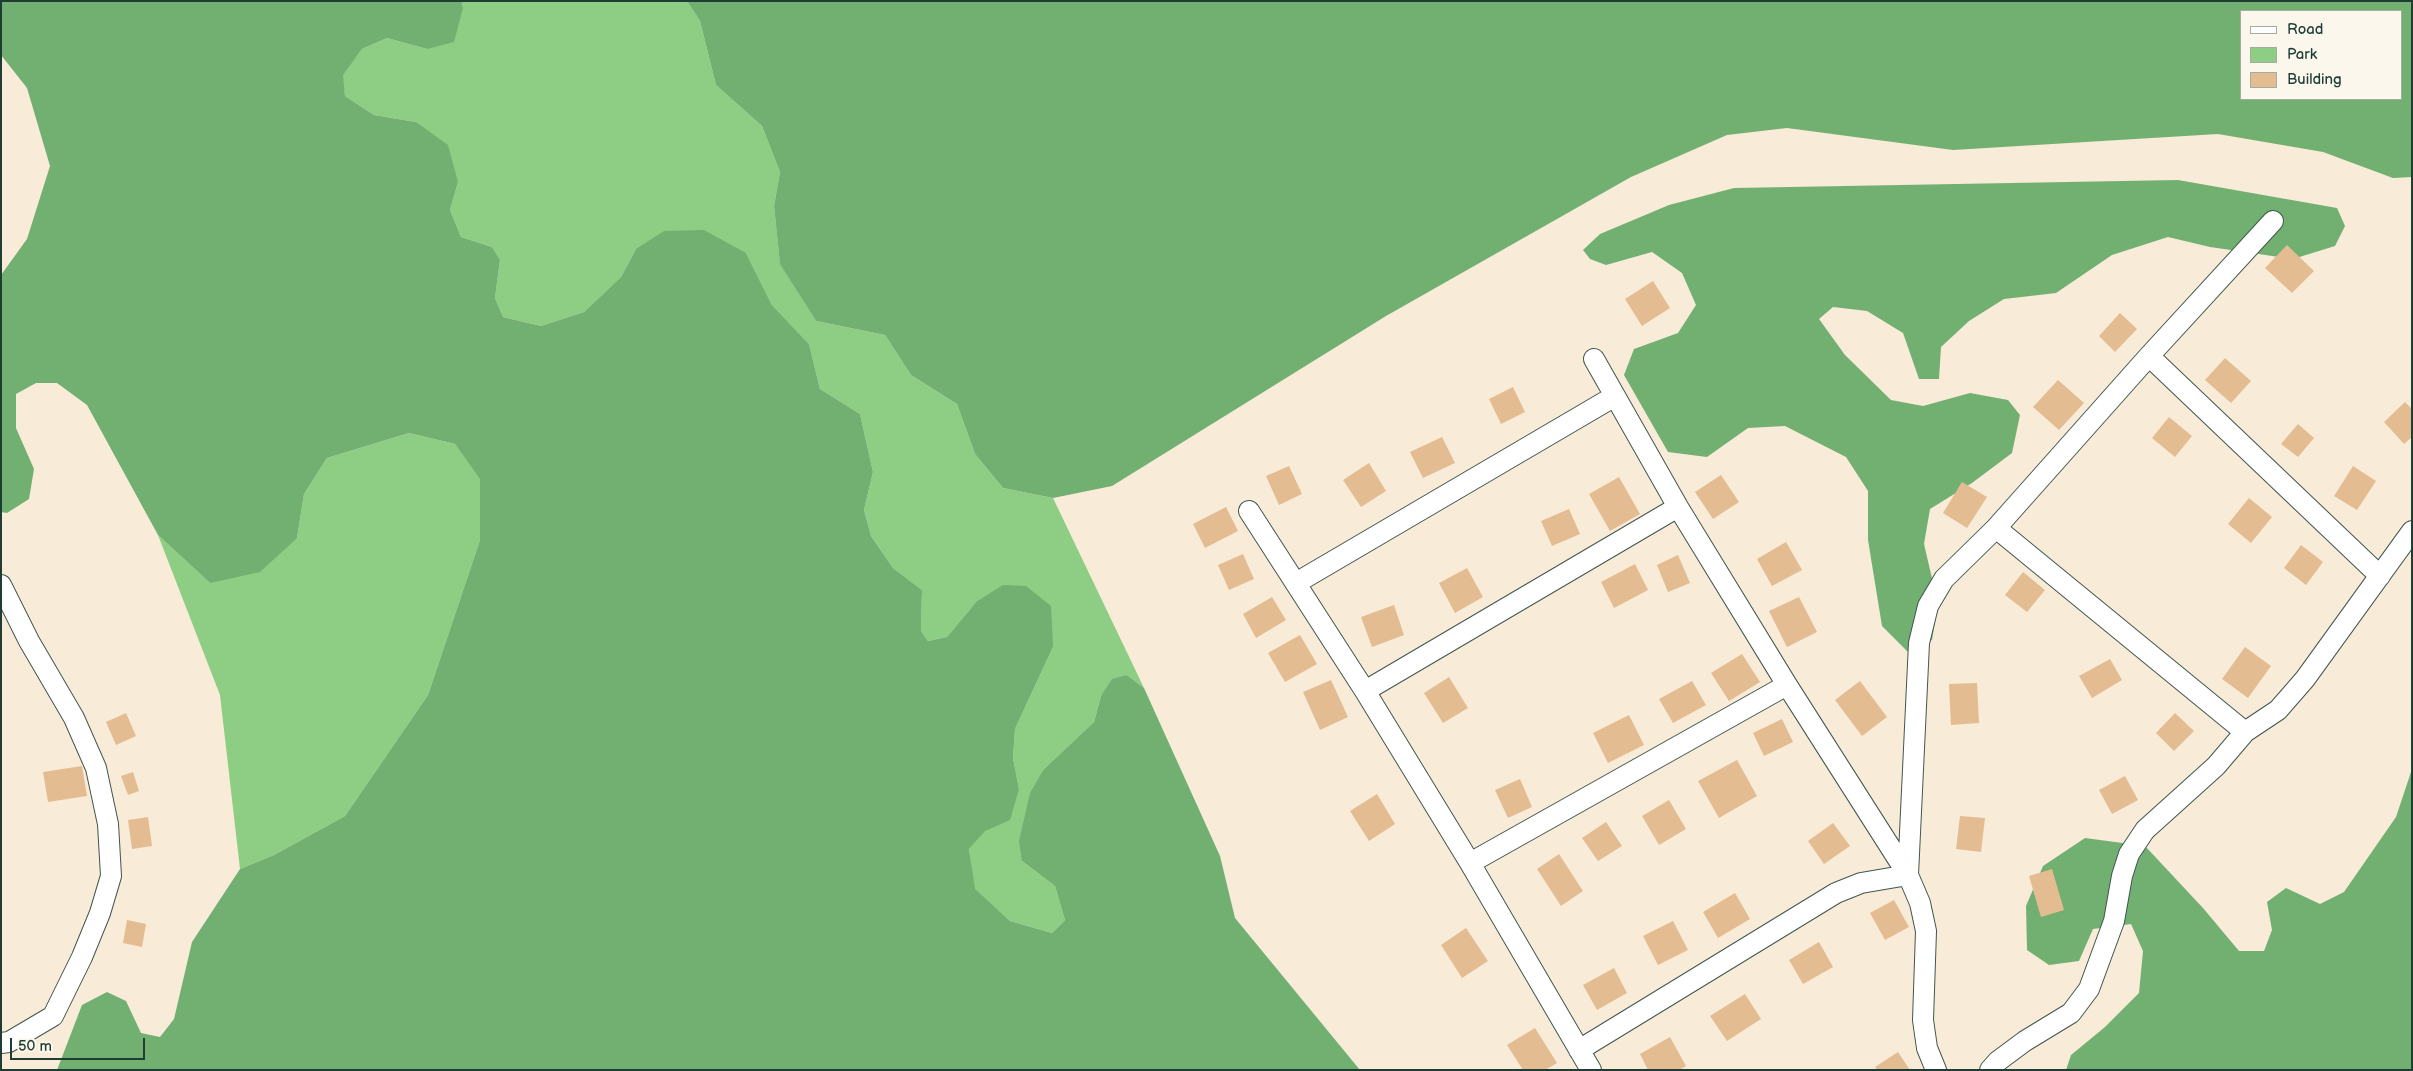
<!DOCTYPE html>
<style>
body{margin:0}
#map{position:relative;width:2413px;height:1071px;overflow:hidden;background:#f8ebd8;font-family:"Balsamiq Sans",sans-serif}
canvas{display:block}
.frame{position:absolute;inset:0;border:2px solid #1f3d34;pointer-events:none}
.legend{position:absolute;left:2240px;top:10px;width:162px;height:90px;box-sizing:border-box;background:#fbf7ec;border:1px solid #a3ada2;margin:0;padding:6px 9px;list-style:none;font-size:15px;color:#1f3d34}
.legend li{display:flex;align-items:center;gap:10px;height:25px}
.legend b{width:25px;border:1px solid #a3ada2}
.scale{position:absolute;left:10px;top:1038px;width:135px;height:22px;box-sizing:border-box;border:2px solid #1f3d34;border-top:0;padding-left:6px;font-size:15px;line-height:18px;white-space:nowrap;color:#1f3d34;-webkit-text-stroke:4px #fbf7ec;paint-order:stroke}
</style>
<div id="map">
<canvas width="2413" height="1071"></canvas>
<div class="frame"></div>
<ul class="legend">
<li><b style="height:6px;background:#fff"></b>Road</li>
<li><b style="height:14px;background:#8dcd84"></b>Park</li>
<li><b style="height:14px;background:#e4bc92"></b>Building</li>
</ul>
<div class="scale">50 m</div>
</div>
<script>
const g = document.querySelector('canvas').getContext('2d');
g.lineJoin = 'round';
function fill(path, color) {
  g.fillStyle = color;
  g.fill(path, 'evenodd');
}
function poly(rows) {
  const path = new Path2D();
  for (const r of rows) {
    path.moveTo(r[0], r[1]);
    for (let i = 2; i < r.length; i += 2) path.lineTo(r[i], r[i + 1]);
  }
  return path;
}
function stroke(path, color, width, dash) {
  g.strokeStyle = color;
  g.lineWidth = width;
  g.lineCap = dash ? 'butt' : 'round';
  g.setLineDash(dash || []);
  g.stroke(path);
}
fill(poly([
 [462,1,687,1,700,21,716,85,762,126,780,172,774,206,780,263,816,321,885,335,911,375,957,404,975,454,1003,488,1053,498,1144,688,1127,675,1101,696,1094,722,1044,769,1022,861,1055,886,1065,920,1052,933,1010,921,974,889,969,849,1019,789,1013,758,1015,729,1053,647,976,602,947,637,928,641,921,631,922,590,893,568,871,536,864,510,873,472,860,414,820,389,809,344,772,305,746,253,636,249,621,277,584,312,541,326,503,317,495,298,500,260,492,247,461,237,450,210,458,182,416,122,374,115,345,96,342,75,362,49,387,38,427,49,463,8],
 [409,433,455,444,480,478,480,540,428,695,345,816,274,855,240,869,220,695,158,535,210,583,297,538,304,494,327,458]
]), '#8dcd84');
fill(poly([
 [1,1,462,1,463,8,454,42,427,49,387,38,362,49,343,75,345,96,374,115,416,122,448,145,458,182,450,210,461,237,492,247,500,260,495,298,503,317,541,326,584,312,621,277,636,249,664,231,704,230,746,253,772,305,809,344,820,389,860,414,873,472,864,510,871,536,893,568,922,590,921,631,928,641,947,637,976,602,1003,585,1026,586,1051,606,1053,647,1015,729,1013,758,1019,789,1010,820,985,831,969,849,975,889,1010,921,1052,933,1065,920,1055,886,1022,861,1019,841,1030,793,1044,769,1094,722,1101,696,1112,679,1127,675,1144,688,1220,856,1235,918,1360,1070,57,1070,82,1005,107,992,126,1001,141,1033,160,1037,174,1019,192,942,240,869,274,855,345,816,428,695,480,540,480,479,455,444,409,433,327,458,304,494,297,538,260,572,210,583,158,535,87,405,57,383,36,383,16,394,16,428,34,469,29,499,7,513,1,512,1,275,27,239,50,166,27,88,1,55],
 [687,1,2412,1,2412,177,2393,178,2323,152,2218,134,1953,150,1787,128,1727,135,1631,177,1386,316,1112,486,1053,498,1003,488,975,454,957,404,911,375,885,335,816,321,780,264,774,206,780,172,762,126,716,85,700,21],
 [2242,11,2402,11,2402,99,2242,99],
 [2178,180,2337,208,2345,226,2335,246,2293,259,2210,247,2168,237,2112,255,2056,293,2004,299,1969,321,1941,347,1939,379,1919,379,1903,333,1867,311,1833,307,1819,319,1845,355,1891,400,1923,406,1970,393,2008,400,2020,415,2012,453,1972,483,1930,509,1924,544,1938,604,1932,640,1908,652,1882,626,1868,540,1868,491,1846,457,1785,426,1748,428,1707,457,1668,452,1624,375,1634,349,1678,333,1696,305,1682,273,1652,252,1606,265,1590,259,1583,250,1600,234,1669,205,1734,188],
 [2412,769,2412,1070,2066,1070,2071,1055,2105,1027,2139,993,2143,951,2131,924,2093,929,2079,961,2049,965,2027,950,2026,906,2043,866,2085,838,2145,846,2203,908,2239,951,2264,951,2272,930,2267,902,2286,888,2320,904,2344,892,2396,817]
]), '#72b072');
fill(poly([
 [2287,245,2314,271,2292,293,2265,268],
 [1653,281,1670,308,1642,326,1625,299],
 [2120,313,2137,329,2115,352,2099,336],
 [2225,358,2251,381,2231,403,2205,380],
 [2058,380,2084,403,2059,430,2033,407],
 [1513,387,1525,412,1501,424,1489,399],
 [2405,402,2412,409,2412,437,2404,444,2384,422],
 [2169,417,2192,436,2175,457,2152,438],
 [2298,424,2314,438,2298,457,2281,444],
 [1442,437,1455,463,1423,478,1410,452],
 [1369,463,1386,491,1361,507,1343,480],
 [1289,466,1302,494,1279,505,1266,476],
 [2353,466,2376,481,2357,510,2334,496],
 [1721,475,1739,502,1713,519,1695,492],
 [1619,477,1640,514,1610,531,1589,494],
 [1962,482,1987,497,1967,528,1943,513],
 [2249,498,2272,517,2251,543,2228,524],
 [1226,507,1238,531,1205,548,1193,524],
 [1569,509,1580,534,1552,546,1541,521],
 [1786,542,1802,570,1772,586,1757,559],
 [2301,545,2323,562,2306,585,2284,568],
 [1243,554,1254,579,1229,590,1218,565],
 [1678,555,1690,583,1668,592,1657,565],
 [1635,564,1648,590,1614,608,1601,582],
 [1467,568,1483,597,1455,613,1439,583],
 [2023,572,2045,590,2027,612,2005,595],
 [1272,597,1286,620,1256,638,1243,614],
 [1799,597,1817,632,1787,647,1769,611],
 [1394,605,1404,635,1372,647,1361,617],
 [1300,635,1317,664,1285,682,1268,653],
 [2245,647,2271,666,2248,698,2222,679],
 [1742,654,1760,682,1729,701,1711,673],
 [2110,659,2122,680,2092,698,2079,676],
 [1449,677,1468,708,1443,723,1424,693],
 [1331,680,1348,717,1320,730,1303,692],
 [1692,681,1706,705,1673,723,1659,699],
 [1860,681,1887,717,1862,736,1835,700],
 [1977,683,1979,723,1951,725,1949,684],
 [126,713,136,736,116,745,106,722],
 [2175,713,2194,731,2174,751,2156,733],
 [1629,715,1644,745,1608,763,1593,733],
 [1782,719,1793,742,1764,756,1753,733],
 [1737,760,1757,796,1719,818,1698,781],
 [82,766,87,796,48,802,43,772],
 [133,772,139,791,128,795,121,776],
 [2125,776,2138,800,2112,814,2099,790],
 [1520,779,1532,807,1508,818,1495,790],
 [1377,794,1395,824,1369,841,1350,811],
 [1669,800,1686,829,1659,845,1642,816],
 [1960,816,1985,818,1981,852,1956,849],
 [148,817,152,846,132,849,128,820],
 [1606,822,1622,846,1598,861,1582,838],
 [1833,823,1850,846,1824,864,1808,841],
 [1559,854,1583,891,1561,906,1537,869],
 [2052,869,2064,910,2041,917,2029,876],
 [1735,893,1750,919,1718,938,1703,912],
 [1894,900,1909,927,1885,940,1870,913],
 [127,920,146,924,142,947,123,943],
 [1673,921,1688,950,1658,965,1643,936],
 [1466,928,1488,961,1462,978,1441,945],
 [1819,942,1833,967,1803,984,1789,960],
 [1614,968,1627,993,1597,1010,1583,985],
 [1745,994,1761,1019,1727,1041,1710,1016],
 [1535,1028,1557,1063,1545,1070,1523,1070,1507,1045],
 [1670,1037,1686,1066,1679,1070,1648,1070,1640,1054],
 [1898,1052,1910,1070,1877,1070,1875,1067]
]), '#e4bc92');
const minor = poly([
 [2149,356,2380,576],
 [1249,511,1365,691,1470,863,1591,1070],
 [1996,528,2245,732],
 [1296,583,1615,396],
 [1,585,29,641,74,718,96,768,108,824,111,876,100,913,82,957,53,1016,9,1042,1,1043],
 [1365,691,1678,507],
 [1470,863,1787,685],
 [1579,1050,1836,893,1861,883,1908,875,1787,685,1678,507,1594,359],
 [1936,1070,1927,1048,1923,1020,1926,931,1920,903,1908,875,1919,643,1928,606,1944,579,1996,528,2149,356,2273,221],
 [1990,1070,1998,1061,2025,1041,2071,1013,2089,989,2114,921,2122,876,2129,854,2145,830,2216,766,2245,732,2278,710,2305,679,2412,531]
]);
stroke(minor, '#40574d', 22);
stroke(minor, '#fff', 20);
</script>
